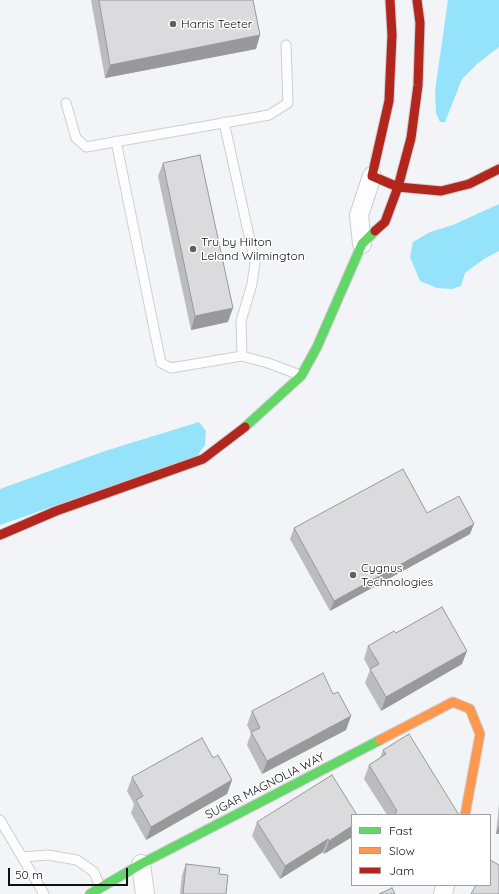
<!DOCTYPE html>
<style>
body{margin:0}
#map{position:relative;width:499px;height:894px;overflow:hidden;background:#f2f4f7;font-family:Quicksand,sans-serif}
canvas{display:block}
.legend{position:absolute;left:351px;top:814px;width:140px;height:72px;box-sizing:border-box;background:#fff;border:1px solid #9f9fa0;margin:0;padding:5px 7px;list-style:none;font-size:12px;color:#101012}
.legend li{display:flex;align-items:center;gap:8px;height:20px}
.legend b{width:20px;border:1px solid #9f9fa0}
.scale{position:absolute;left:8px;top:868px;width:120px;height:18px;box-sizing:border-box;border:2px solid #101012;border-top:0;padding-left:5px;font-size:12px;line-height:14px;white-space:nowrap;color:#101012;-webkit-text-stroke:3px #fff;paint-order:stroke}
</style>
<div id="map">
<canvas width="499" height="894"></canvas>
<ul class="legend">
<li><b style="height:5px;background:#63d668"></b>Fast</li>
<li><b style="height:5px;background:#ff974d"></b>Slow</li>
<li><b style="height:5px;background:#b3261e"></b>Jam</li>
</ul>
<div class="scale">50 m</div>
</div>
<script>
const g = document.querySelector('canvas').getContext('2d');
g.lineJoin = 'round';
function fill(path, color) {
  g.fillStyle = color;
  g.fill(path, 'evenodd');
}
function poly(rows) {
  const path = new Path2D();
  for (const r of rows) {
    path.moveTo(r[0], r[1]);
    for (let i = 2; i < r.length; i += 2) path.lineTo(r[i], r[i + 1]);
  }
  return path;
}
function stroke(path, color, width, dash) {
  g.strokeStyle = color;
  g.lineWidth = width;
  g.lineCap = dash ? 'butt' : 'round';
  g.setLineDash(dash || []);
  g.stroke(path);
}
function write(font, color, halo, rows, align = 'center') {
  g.font = font + ' Quicksand,sans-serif';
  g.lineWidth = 3;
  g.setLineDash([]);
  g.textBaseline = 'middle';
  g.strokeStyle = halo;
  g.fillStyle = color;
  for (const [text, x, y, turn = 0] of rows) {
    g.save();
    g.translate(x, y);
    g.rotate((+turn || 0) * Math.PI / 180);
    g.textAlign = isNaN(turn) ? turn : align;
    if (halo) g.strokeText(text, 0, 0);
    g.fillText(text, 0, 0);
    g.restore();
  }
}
fill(poly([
 [448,0,499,0,499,47,477,64,462,79,445,122,440,122,436,113,435,91],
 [499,204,499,251,484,259,465,273,461,286,452,289,437,288,420,281,410,257,413,242,430,232,453,225],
 [199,422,206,431,205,445,197,456,0,525,0,489,105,451]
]), '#94e3fb');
const lane = poly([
 [66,103,76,138,86,147,269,115,288,103,286,45],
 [224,122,255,263,252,284,241,321,242,356],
 [116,141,161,363,171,368,242,356,268,363,300,375],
 [0,820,44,894],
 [22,857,48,855,77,860,94,872,100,887]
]);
const street = poly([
 [362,244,359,215,372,176],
 [141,864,145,894],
 [443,894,445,885]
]);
const fast = poly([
 [245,427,301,376,317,347,362,244,375,231],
 [90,894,141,864,380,740]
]);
const slow = poly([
 [380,740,453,702,470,709,480,734,465,815]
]);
const jam = poly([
 [390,0,392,35,389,101,372,176,398,187,441,191,469,184,499,169],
 [375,231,385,222,398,187,411,138,418,85,420,23,417,0],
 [0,535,56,511,203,459,245,427]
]);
stroke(lane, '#cdced0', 11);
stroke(street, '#cdced0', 20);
stroke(fast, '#cdced0', 11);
stroke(slow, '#cdced0', 11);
stroke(jam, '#cdced0', 11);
stroke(lane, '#fdfdfe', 9);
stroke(street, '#fdfdfe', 18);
stroke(fast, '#63d668', 9);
stroke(slow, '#ff974d', 9);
stroke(jam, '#b3261e', 9);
fill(poly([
 [91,0,253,0,260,35,256,49,105,78],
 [163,163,228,322,191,330,158,176],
 [427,513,470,534,330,611,290,539,294,528],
 [396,633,462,664,381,711,365,683,370,670,364,659,368,646],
 [333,694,351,716,346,730,262,774,247,745,251,733,247,725,252,711],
 [383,750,459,815,387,815,364,779,369,765,380,758],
 [213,758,232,780,227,794,146,840,131,813,134,804,127,791,132,777],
 [499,803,499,834,496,834],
 [352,815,352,837,324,854,323,852,280,879,252,836,257,822],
 [186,864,219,874,226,894,180,894,182,875]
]), '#bcbcbf');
fill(poly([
 [260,35,256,49,105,78,110,65],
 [233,308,228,322,191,330,195,316],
 [474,524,470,534,330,611,334,601],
 [467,651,462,664,381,711,386,697],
 [351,716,346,730,262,774,267,761],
 [232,780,227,794,146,840,151,827],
 [499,825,499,834,496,834],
 [352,826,352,837,324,854,329,841],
 [328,839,323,852,280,879,285,866]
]), '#99999b');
const building = poly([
 [99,0,253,0,260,35,110,65,99,0],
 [200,155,233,308,195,316,163,163,200,155],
 [403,469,427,513,459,496,474,524,334,601,294,528,403,469],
 [442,607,467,651,386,697,370,669,379,664,368,646,394,631,396,633,442,607],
 [323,673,333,694,338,692,351,716,267,761,251,732,260,728,252,711,323,673],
 [409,734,459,815,397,815,395,812,397,811,369,765,386,754,383,750,409,734],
 [202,738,213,758,218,755,232,780,151,827,136,800,143,796,132,777,202,738],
 [332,775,357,815,352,815,352,826,329,841,328,839,285,866,257,822,332,775],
 [490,860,499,865,499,894,471,894,476,885,490,885,490,860],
 [186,864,220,868,219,874,228,875,226,894,183,894,186,864],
 [392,888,395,894,379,894,392,888]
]);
fill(building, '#dbdbde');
stroke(building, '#99999b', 1);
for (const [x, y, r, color] of [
 [173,24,4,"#5f6062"],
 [193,249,4,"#5f6062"],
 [353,575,4,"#5f6062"]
]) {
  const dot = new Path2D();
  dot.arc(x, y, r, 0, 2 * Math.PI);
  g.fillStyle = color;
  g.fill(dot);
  stroke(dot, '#fff', 1.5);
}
write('12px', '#101012', '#fff', [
 ["Harris Teeter",181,24],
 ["Tru by Hilton",201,242],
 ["Leland Wilmington",201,256],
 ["Cygnus",361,568],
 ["Technologies",361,582]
], 'left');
write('12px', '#101012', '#fff', [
 ["SUGAR MAGNOLIA WAY",265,786,-27]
]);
</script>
